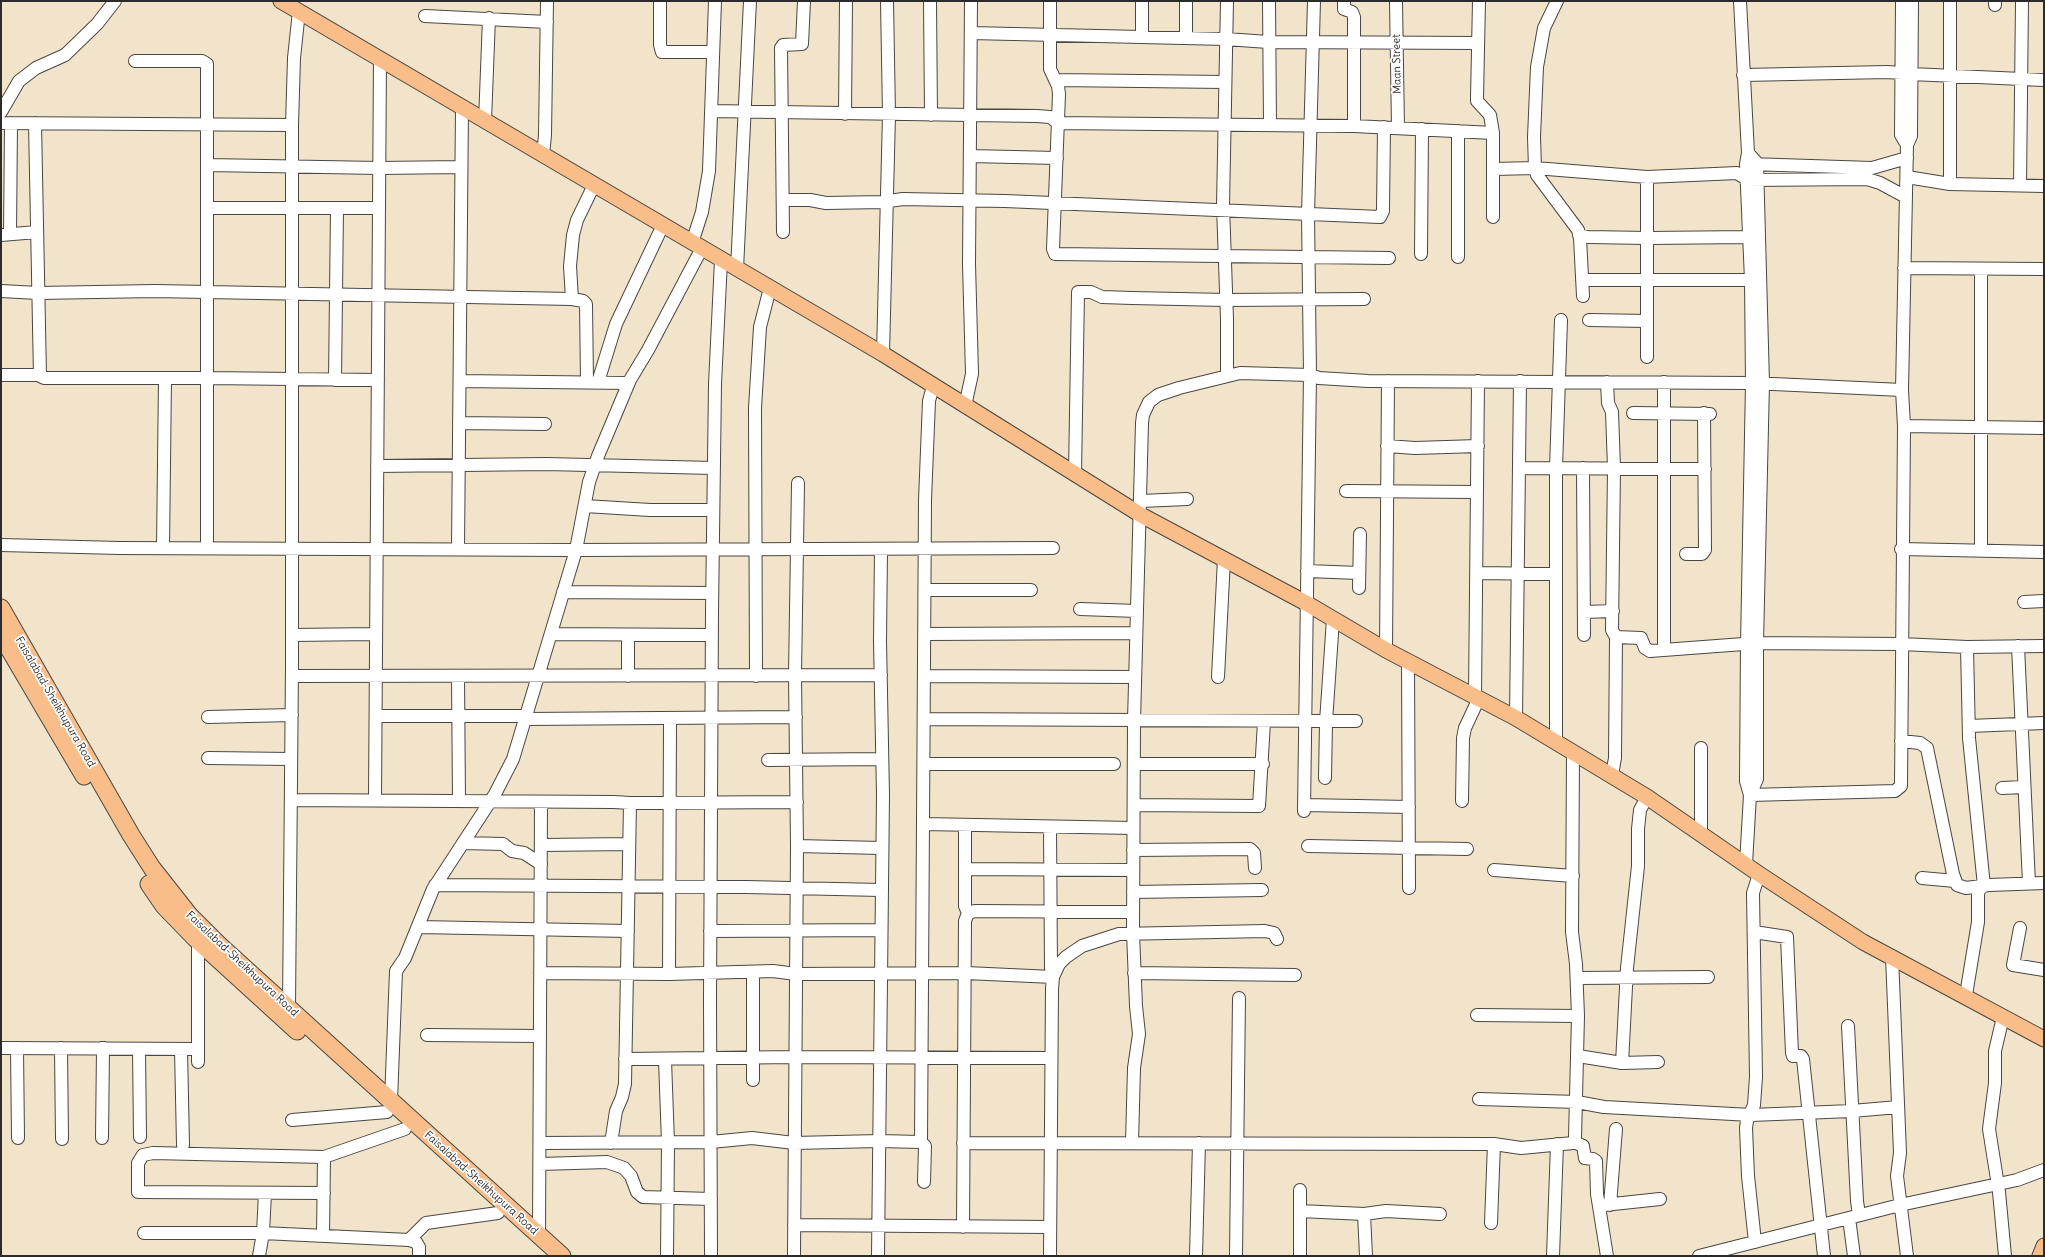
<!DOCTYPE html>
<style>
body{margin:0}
#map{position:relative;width:2045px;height:1257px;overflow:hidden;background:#f2e4ca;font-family:Delius,sans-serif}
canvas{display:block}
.frame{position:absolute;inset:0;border:2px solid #2b2b2b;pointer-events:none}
</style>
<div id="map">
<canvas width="2045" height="1257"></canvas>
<div class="frame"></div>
</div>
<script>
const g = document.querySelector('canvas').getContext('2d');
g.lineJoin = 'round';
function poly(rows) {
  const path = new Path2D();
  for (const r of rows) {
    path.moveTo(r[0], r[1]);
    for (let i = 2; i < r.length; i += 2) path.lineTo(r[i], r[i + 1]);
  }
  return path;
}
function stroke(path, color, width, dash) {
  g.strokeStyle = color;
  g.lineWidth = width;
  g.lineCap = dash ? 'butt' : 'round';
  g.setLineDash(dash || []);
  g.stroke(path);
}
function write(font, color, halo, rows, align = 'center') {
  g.font = font + ' Delius,sans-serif';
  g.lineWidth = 3.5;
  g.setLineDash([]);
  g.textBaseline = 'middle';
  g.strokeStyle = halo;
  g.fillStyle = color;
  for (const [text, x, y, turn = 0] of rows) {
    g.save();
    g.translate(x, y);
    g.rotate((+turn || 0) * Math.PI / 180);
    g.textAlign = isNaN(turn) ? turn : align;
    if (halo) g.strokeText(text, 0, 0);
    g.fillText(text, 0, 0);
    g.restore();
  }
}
const minor = poly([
 [660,1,660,45,662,52,712,52],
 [930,1,931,115],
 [1050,1,1050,69,1058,86,1059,94,1053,249,1055,254,1389,258],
 [1227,1,1223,206,1227,319,1227,375],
 [1269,1,1270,125],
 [1344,1,1344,9,1352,12,1354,17,1354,126],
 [1396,1,1398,128],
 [1479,1,1477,98,1477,101,1490,115,1493,133],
 [1557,1,1544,28,1537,67,1534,137,1535,168,1537,175,1578,230,1580,238,1583,296],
 [1740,1,1748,153,1746,164,1751,280,1752,383,1747,644,1746,781,1750,795,1746,864],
 [1902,1,1901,135,1907,145],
 [1995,5,1995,1],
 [425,16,547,22],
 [971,33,1226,39,1268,42,1478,43],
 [1142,37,1142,1],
 [1186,38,1186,1],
 [135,61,202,61,207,64,207,548],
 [1911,74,2044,80],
 [1743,75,1887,72,1901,73],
 [1055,80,1225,82],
 [711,111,1037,116,1050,117,1058,123,1354,126,1493,133,1493,217],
 [1,112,19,81,36,68,65,55,97,24,115,1],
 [845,114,846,1],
 [485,121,489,18],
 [1,123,292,125],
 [35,123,40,376,44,378,208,378,378,380],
 [1748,153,1757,163,1763,383,1757,643,1757,779,1750,795],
 [543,155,545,135,547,1],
 [970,156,1057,158],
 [1749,164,1872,168,1907,158],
 [208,165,379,168,461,167],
 [1493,169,1535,168,1647,177,1737,173,1748,180,1867,179,1880,183,1906,197],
 [1907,177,1950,184,2044,186],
 [1950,184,1950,1],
 [2020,185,2022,1],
 [784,200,810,200,826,203,882,202,903,199,1005,201,1380,217,1383,211,1384,127],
 [208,208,379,208],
 [783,232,781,48,783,45,802,44,804,1],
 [10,234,11,123],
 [1,235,37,232],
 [1579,235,1588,237,1648,238,1750,237],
 [692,243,702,212,709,171,715,1],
 [1421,254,1422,129],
 [1458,257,1458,131],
 [1904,268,2044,269],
 [737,269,750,1],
 [1582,280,1751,280],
 [1,291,38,293,155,291,572,299,570,266,573,235,577,220,594,185],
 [572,299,583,301,586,304,587,381],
 [1589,320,1647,321],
 [883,354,889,115,887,1],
 [1647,357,1647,177],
 [1,375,40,375],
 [335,380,337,209],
 [460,381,628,383],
 [598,382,616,324,663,225],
 [1607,382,1608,403,1612,412,1614,468,1612,630,1616,637,1641,638,1645,648,1650,651,1757,643,1901,644,1967,647,2044,646],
 [1664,382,1664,650],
 [965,406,972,374,969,264,971,1],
 [1633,413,1710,414],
 [459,423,545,424],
 [1904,426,2044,428],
 [1387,446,1415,448,1478,446],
 [377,466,546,464,714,468],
 [1519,468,1705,469],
 [1583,468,1584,635],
 [1075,474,1078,292,1091,292,1102,297,1132,298,1226,300,1364,299],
 [1346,491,1477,492],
 [1141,501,1187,499],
 [585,506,650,510,713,510],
 [1,545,120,548,576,550,1053,548],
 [163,548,165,378],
 [458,549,462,107],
 [1901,549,2044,552],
 [1981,550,1981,269],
 [1686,554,1702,554,1705,550,1704,413],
 [1307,571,1359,573],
 [1477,573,1556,574],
 [1359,588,1360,534],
 [925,590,1031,590],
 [563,592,712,593],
 [2024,602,2044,601],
 [1080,609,1137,611],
 [1584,612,1613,611],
 [551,634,712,635],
 [925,634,1136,633],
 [292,635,375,634],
 [2018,646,2029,883],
 [1967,647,1969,738,1984,886],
 [1386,650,1388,381],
 [1408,661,1409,888],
 [292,676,881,675],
 [458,676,459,801],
 [628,676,628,635],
 [756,676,755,408,760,327,770,288],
 [925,676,1135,677],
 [1218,677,1224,559],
 [1475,696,1478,381],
 [376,716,526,716],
 [208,717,292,715],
 [1516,718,1520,381],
 [525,719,796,717],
 [924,719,1356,721],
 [1969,726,2044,723],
 [1901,741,1920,743,1927,748,1953,874,1957,885,1966,888,1989,885,2044,883],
 [1556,743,1556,468,1561,320],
 [208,758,291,759],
 [768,760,882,759],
 [924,764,1114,764],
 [1134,764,1263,764],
 [1612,775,1615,758,1616,637],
 [1325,778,1326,722,1333,619],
 [2002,788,2024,787],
 [1750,795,1895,791,1901,786,1904,426,1902,390,1907,145,1911,136,1912,1],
 [291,800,614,802,630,803,797,802],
 [375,800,380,59],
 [1462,801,1463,738,1465,728,1479,698],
 [1134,805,1259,806,1264,722],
 [1304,805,1409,807],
 [1304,811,1310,375,1308,214,1314,1],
 [924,824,1133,828],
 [965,825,965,906,968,913],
 [1701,833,1701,748],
 [463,843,503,844,512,851,524,853,541,864],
 [541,845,629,844],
 [797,846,881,848],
 [1308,846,1467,849],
 [1133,850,1250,849,1254,853,1255,868],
 [965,869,1133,870],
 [1494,870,1573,876],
 [1922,878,1955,881],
 [435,885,746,887,881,890],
 [1133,892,1262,890],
 [968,913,975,911,1133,912],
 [418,927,628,931],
 [2020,928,2013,965,2044,970],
 [710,931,880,930],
 [1754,932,1787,937,1792,1053,1793,1056,1801,1056,1803,1059,1824,1256],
 [1892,956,1900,1153,1897,1176,1907,1256],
 [753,972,753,1080],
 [540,973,669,974,773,971,796,974,966,973,1053,977,1051,968,1050,827],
 [1134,973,1295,975],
 [669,974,670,718],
 [1577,978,1708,977],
 [1966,995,1978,922,1978,895,1979,889,1984,886],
 [289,1007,292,666,292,125,294,58,299,11],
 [1477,1015,1578,1016],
 [2003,1017,1995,1051,1995,1083,1989,1129,1999,1192,2005,1256],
 [1848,1026,1857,1201,1859,1215],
 [427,1035,540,1036],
 [1,1048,198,1049],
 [17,1048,18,1138],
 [61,1048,62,1139],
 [139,1049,140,1137],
 [181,1049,183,1145],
 [1578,1056,1622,1063,1658,1062],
 [625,1059,795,1057,1051,1058],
 [665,1060,668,1143,667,1256],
 [198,1062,198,941],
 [1622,1063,1627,968,1638,866,1638,829,1640,810,1647,797],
 [1479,1099,1577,1102,1604,1107,1751,1115,1852,1111,1898,1107],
 [391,1101,396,971,405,958,433,889,495,794,513,759,576,550,589,482,598,456,630,380,648,350,702,248],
 [292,1120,387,1112],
 [102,1138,103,1048],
 [921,1142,925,500,929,401,933,386],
 [1574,1142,1583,1146,1585,1158,1593,1159,1596,1161,1597,1194,1607,1256],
 [540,1143,711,1142,752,1138,794,1143,879,1141,921,1142,925,1146,924,1182],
 [611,1143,616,1111,622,1097,625,1084,630,803],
 [963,1143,1494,1144,1521,1148,1573,1143,1575,1138,1578,1016,1576,964,1572,932,1573,753],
 [1132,1143,1134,1068,1139,1034,1136,1006,1133,933,1134,721,1142,423,1143,415,1149,402,1158,395,1179,388,1240,373,1310,375,1319,378,1368,381,1752,383,1902,390],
 [540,1164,607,1162,624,1168,631,1176,637,1192,643,1197,711,1199],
 [1300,1190,1300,1256],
 [324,1193,138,1192,138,1163,143,1155,153,1153,324,1157,405,1129],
 [1604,1205,1660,1199],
 [1610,1205,1616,1129],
 [1300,1211,1364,1214,1386,1211,1440,1214],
 [1364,1214,1366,1256],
 [1849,1218,1854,1256],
 [1491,1223,1494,1144],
 [794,1225,1050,1227],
 [963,1227,965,921,968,913],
 [144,1233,263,1233,409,1240,416,1242,419,1247,419,1256],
 [539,1235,541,802],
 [323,1236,324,1157],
 [409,1240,426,1223,498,1213],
 [1755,1242,1748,1176,1746,1128,1747,1121,1754,1105,1756,1077,1753,893,1759,874],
 [259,1256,263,1233,265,1193],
 [711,1256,710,1000,712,612,715,384,721,260],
 [794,1256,797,846,795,675,798,483],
 [878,1256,883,795,880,641,881,550],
 [1050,1256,1052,989,1053,977,1059,964,1066,957,1082,946,1119,934,1265,931,1274,933,1277,939],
 [1196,1256,1199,1143],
 [1236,1256,1239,998],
 [1553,1256,1557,1144],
 [1699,1256,1900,1205,2017,1180,2044,1170]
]);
const major = poly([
 [281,1,883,354,1141,515,1306,603,1386,650,1516,718,1647,797,1759,874,1863,942,2044,1039],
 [2040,1256,2044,1246]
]);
const highway = poly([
 [1,608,131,835,152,868,189,915,218,944,562,1256],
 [1,635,84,776],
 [149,884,164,906,195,938,297,1031]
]);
stroke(minor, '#494743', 14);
stroke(major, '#494743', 17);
stroke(highway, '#494743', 19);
stroke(minor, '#fff', 12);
stroke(major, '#f8bd88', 15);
stroke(highway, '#f8bd88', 17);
write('11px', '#2b2b2b', '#fff', [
 ["Maan Street",1397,64,-91],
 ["Faisalabad-Sheikhupura Road",55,702,60],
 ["Faisalabad-Sheikhupura Road",242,964,43],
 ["Faisalabad-Sheikhupura Road",481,1183,42]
]);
</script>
